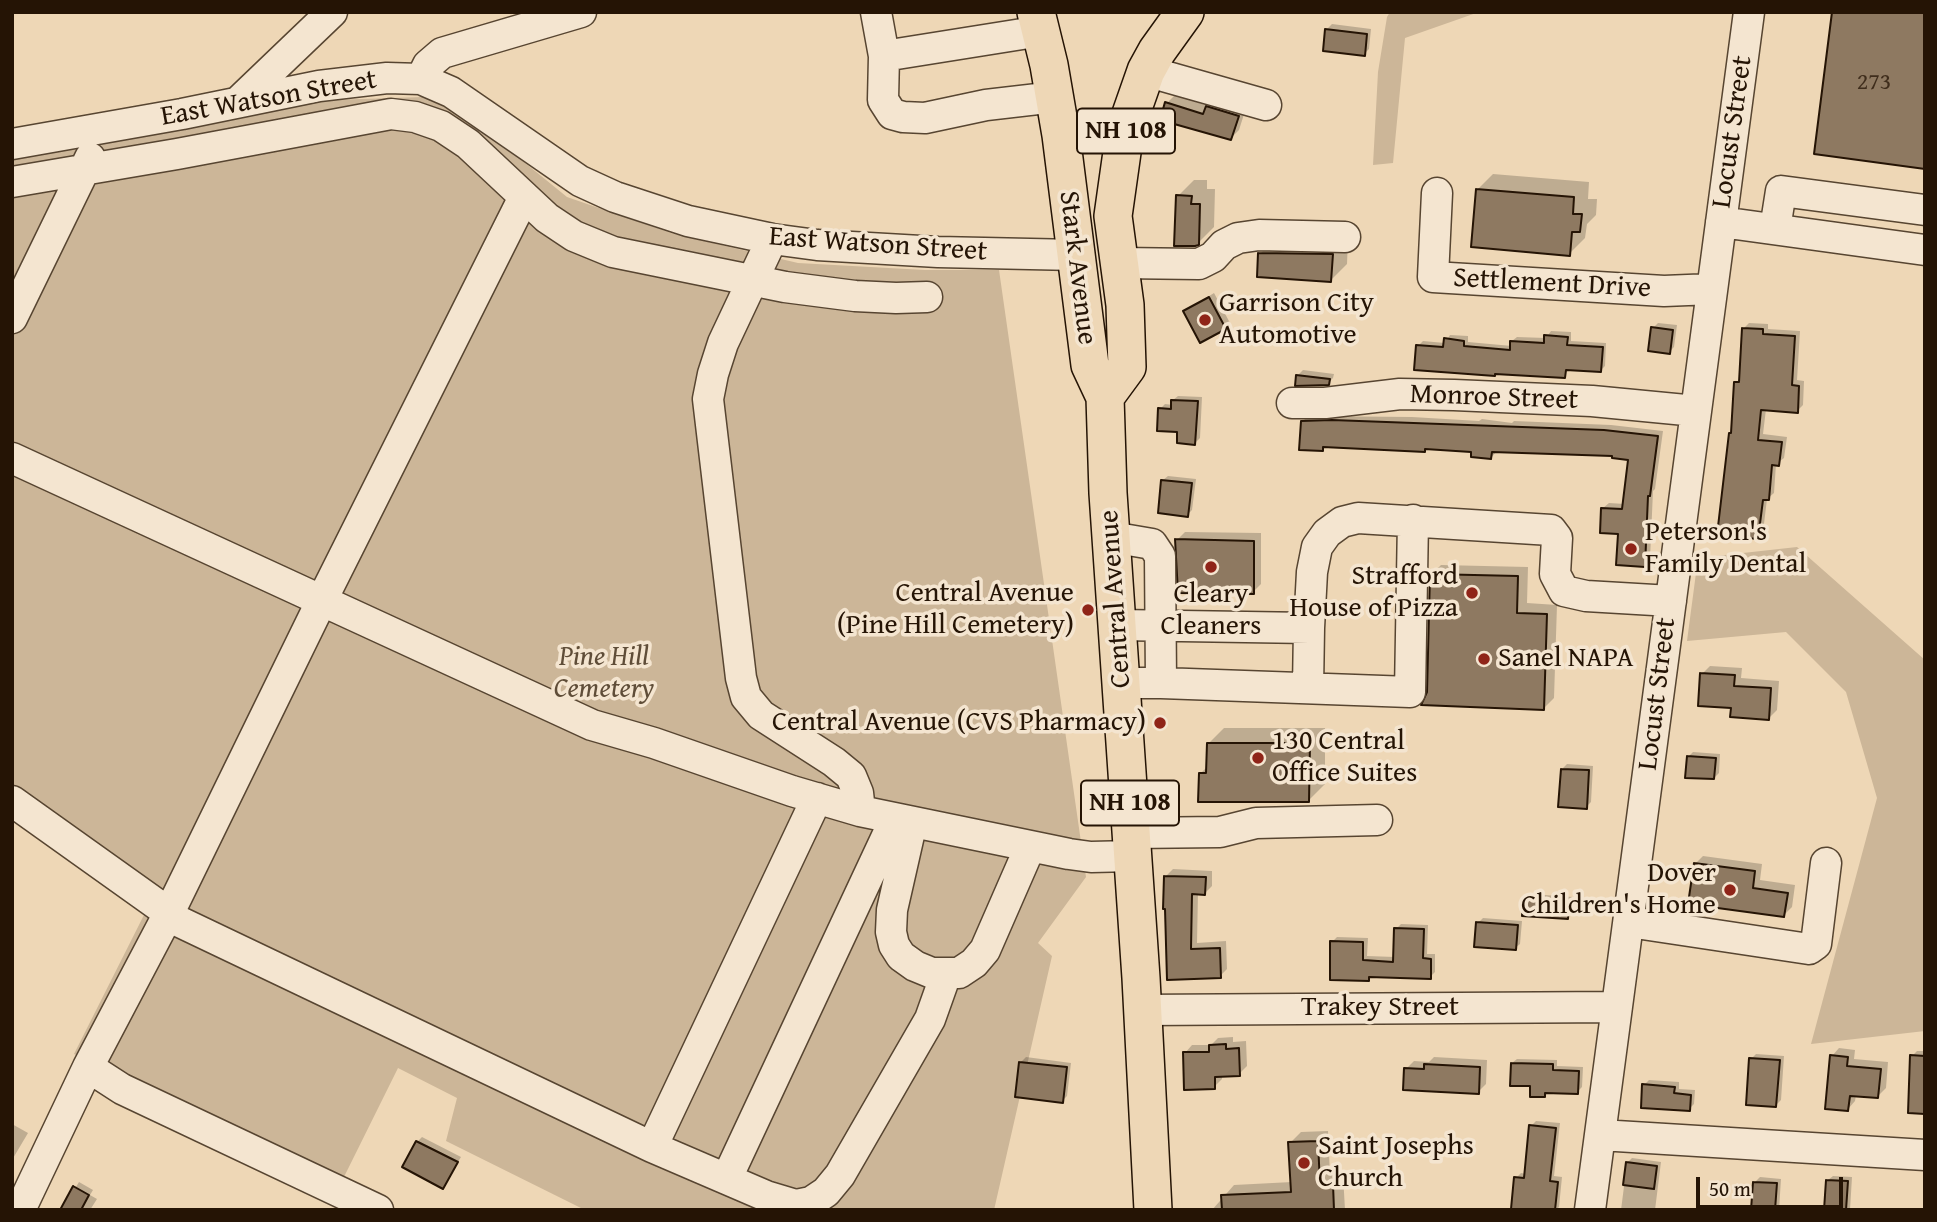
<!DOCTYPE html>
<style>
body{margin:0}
#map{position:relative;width:1937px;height:1222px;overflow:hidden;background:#eed7b6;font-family:"Gentium Book Plus",serif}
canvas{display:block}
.frame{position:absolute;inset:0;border:14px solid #251405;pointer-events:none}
.scale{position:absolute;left:1696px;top:1177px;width:147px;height:32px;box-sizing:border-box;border:4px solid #251405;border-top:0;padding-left:9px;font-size:21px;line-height:24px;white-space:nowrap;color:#251405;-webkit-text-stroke:5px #f4e5d0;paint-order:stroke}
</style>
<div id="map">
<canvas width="1937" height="1222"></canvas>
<div class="frame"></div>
<div class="scale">50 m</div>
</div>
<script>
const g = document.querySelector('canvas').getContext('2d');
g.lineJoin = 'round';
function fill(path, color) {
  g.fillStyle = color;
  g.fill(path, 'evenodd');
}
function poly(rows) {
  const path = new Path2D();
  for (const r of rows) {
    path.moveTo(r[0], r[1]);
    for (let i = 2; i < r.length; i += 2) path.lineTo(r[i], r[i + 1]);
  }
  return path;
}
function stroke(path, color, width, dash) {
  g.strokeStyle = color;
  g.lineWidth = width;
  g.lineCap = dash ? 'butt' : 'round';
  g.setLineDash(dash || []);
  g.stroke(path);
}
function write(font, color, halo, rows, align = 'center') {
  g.font = font + ' "Gentium Book Plus",serif';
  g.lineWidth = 7;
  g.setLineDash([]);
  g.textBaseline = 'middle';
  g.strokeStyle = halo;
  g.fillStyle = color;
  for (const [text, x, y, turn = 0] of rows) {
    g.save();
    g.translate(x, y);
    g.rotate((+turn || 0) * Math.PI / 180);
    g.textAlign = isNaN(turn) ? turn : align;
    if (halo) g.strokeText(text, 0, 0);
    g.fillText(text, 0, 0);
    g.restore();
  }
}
fill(poly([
 [1390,12,1479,12,1405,38,1393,163,1373,165,1378,72,1387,17],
 [423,97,471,119,567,197,674,234,798,263,925,270,999,270,1086,877,1038,943,1052,956,994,1210,585,1210,446,1141,457,1098,398,1068,338,1189,74,1054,145,913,12,818,12,156,331,100],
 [1797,547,1925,660,1925,1031,1811,1044,1877,798,1846,692,1786,632,1687,641,1698,558]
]), '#ccb698');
fill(poly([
 [1332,24,1371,29,1369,49,1364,54,1327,29],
 [1175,95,1208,106,1215,99,1246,108,1239,130,1231,138,1167,103],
 [1493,174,1589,182,1588,199,1597,199,1596,215,1587,224,1585,238,1569,254,1477,190],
 [1194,180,1207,180,1207,189,1215,189,1214,227,1198,243,1178,196],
 [1276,238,1348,239,1347,264,1331,280,1260,254],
 [1214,293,1230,323,1201,341,1185,311],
 [1658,323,1677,325,1674,347,1669,352,1653,328],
 [1749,323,1768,324,1768,329,1800,331,1797,380,1804,381,1803,405,1797,411,1766,409,1763,434,1787,437,1784,458,1776,464,1774,493,1767,499,1763,532,1758,537,1733,432,1736,383,1741,378,1744,328],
 [1551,331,1571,332,1571,341,1606,343,1605,366,1600,371,1569,368,1564,376,1497,373,1495,375,1418,346,1423,341,1445,343,1450,335,1468,336,1468,342,1512,346,1512,341,1517,337,1546,338],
 [1303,370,1334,374,1333,378,1328,383,1298,375],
 [1178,396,1202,397,1200,438,1195,443,1179,430,1160,409,1165,404,1173,405,1173,400],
 [1308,416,1412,417,1479,421,1482,419,1512,423,1514,421,1611,425,1663,431,1655,489,1653,491,1650,559,1644,565,1603,508,1609,503,1625,504,1630,459,1614,455,1496,452,1491,458,1473,450,1428,447,1425,450,1326,445,1322,449,1303,421],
 [1168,476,1196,479,1192,510,1187,515,1163,480],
 [1185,532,1261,533,1261,584,1253,592,1177,540],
 [1441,565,1528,567,1527,603,1557,605,1554,698,1544,708,1429,693,1431,575],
 [1710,666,1742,668,1741,678,1779,681,1777,710,1769,718,1733,706,1702,674],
 [1224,728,1325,728,1325,784,1309,800,1200,774,1208,766,1208,744],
 [1693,752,1720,754,1719,773,1714,778,1688,757],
 [1567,764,1593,766,1591,802,1586,807,1562,769],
 [1703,856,1762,864,1760,880,1795,885,1792,907,1784,915,1695,864],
 [1173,869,1212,871,1212,886,1205,893,1198,893,1197,943,1226,941,1227,969,1220,976,1169,978,1166,876],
 [1530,894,1573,897,1572,912,1567,917,1525,899],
 [1483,918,1522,921,1520,944,1515,948,1478,923],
 [1401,924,1428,925,1427,954,1435,954,1435,972,1430,977,1372,976,1368,979,1332,942,1337,937,1368,938,1367,956,1395,957,1396,929],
 [1233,1037,1233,1042,1246,1041,1247,1066,1239,1074,1222,1075,1222,1079,1214,1087,1185,1053,1192,1045,1211,1045,1218,1038],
 [1839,1048,1855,1050,1854,1059,1888,1062,1886,1088,1878,1096,1856,1095,1855,1101,1848,1109,1832,1056],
 [1917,1051,1925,1051,1925,1112,1912,1056],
 [1756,1054,1784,1056,1781,1100,1776,1105,1751,1059],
 [1026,1057,1071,1063,1067,1096,1062,1101,1021,1062],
 [1434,1057,1487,1060,1486,1084,1478,1092,1406,1069,1414,1061,1429,1062],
 [1517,1059,1557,1060,1557,1066,1583,1067,1582,1087,1577,1092,1549,1091,1545,1096,1512,1063],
 [1649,1080,1679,1082,1679,1089,1695,1090,1694,1104,1689,1109,1644,1085],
 [1536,1121,1560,1123,1554,1176,1562,1177,1559,1207,1556,1210,1514,1210,1516,1178,1521,1173,1526,1174,1531,1126],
 [12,1124,28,1133,12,1160],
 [1328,1131,1330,1175,1343,1174,1345,1210,1212,1210,1234,1185,1292,1182,1290,1143,1301,1132],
 [422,1137,461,1157,443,1187,417,1142],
 [1632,1158,1661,1162,1655,1210,1621,1210,1627,1163],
 [1833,1176,1852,1177,1850,1210,1826,1210,1828,1180],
 [1760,1177,1781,1179,1779,1210,1753,1210,1755,1182],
 [79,1182,93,1190,90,1195,97,1199,90,1210,62,1210]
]), '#0003');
const building = poly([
 [1832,12,1925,12,1925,169,1814,154,1832,12],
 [1325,29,1367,34,1365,56,1323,51,1325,29],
 [1165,102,1203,114,1206,106,1239,116,1231,140,1160,120,1165,102],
 [1476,189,1574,197,1573,214,1582,214,1580,232,1572,232,1570,256,1471,247,1476,189],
 [1176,195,1192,196,1191,204,1200,204,1199,245,1195,246,1174,246,1176,195],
 [1258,253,1333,254,1331,282,1257,277,1258,253],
 [1209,297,1226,329,1200,343,1183,311,1209,297],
 [1651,327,1673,330,1670,354,1648,351,1651,327],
 [1742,328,1763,329,1763,334,1795,336,1792,385,1799,386,1798,413,1761,410,1758,440,1782,442,1779,466,1772,465,1769,500,1763,500,1758,539,1717,535,1729,433,1731,433,1734,382,1739,382,1742,328],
 [1544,335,1568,337,1567,345,1603,347,1601,372,1566,370,1565,378,1495,374,1495,376,1414,370,1416,345,1443,347,1444,338,1464,341,1464,346,1510,350,1510,341,1544,343,1544,335],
 [1296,375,1330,379,1329,385,1295,386,1296,375],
 [1171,400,1198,401,1195,445,1177,443,1177,432,1157,431,1158,408,1171,409,1171,400],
 [1332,420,1604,430,1658,436,1650,496,1648,496,1645,567,1616,565,1618,534,1600,533,1601,508,1622,509,1628,460,1612,458,1612,456,1492,452,1491,459,1471,457,1471,452,1425,449,1425,452,1323,447,1323,451,1299,450,1301,421,1332,420],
 [1161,480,1192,483,1188,517,1158,513,1161,480],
 [1175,539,1254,541,1254,594,1178,593,1175,539],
 [1430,574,1518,576,1517,613,1547,614,1544,710,1421,705,1427,692,1430,574],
 [1700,673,1735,675,1734,686,1771,688,1769,720,1730,717,1731,708,1698,706,1700,673],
 [1207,743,1310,743,1309,802,1198,802,1199,773,1206,773,1207,743],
 [1687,756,1716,758,1714,779,1685,778,1687,756],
 [1561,769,1589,770,1587,809,1558,807,1561,769],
 [1694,863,1755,871,1753,888,1788,893,1784,917,1688,904,1694,863],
 [1164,876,1206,877,1205,895,1192,894,1191,949,1220,948,1221,978,1167,980,1165,909,1163,909,1164,876],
 [1523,898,1569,901,1568,919,1522,916,1523,898],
 [1476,922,1518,925,1516,950,1474,947,1476,922],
 [1394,928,1424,929,1423,958,1431,959,1431,979,1369,977,1369,981,1330,980,1330,941,1363,942,1363,960,1393,962,1394,928],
 [1226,1044,1226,1049,1239,1048,1240,1076,1215,1077,1215,1089,1184,1090,1183,1052,1209,1052,1209,1045,1226,1044],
 [1830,1055,1848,1057,1847,1066,1881,1069,1878,1098,1850,1096,1848,1111,1825,1109,1830,1055],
 [1910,1055,1925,1056,1925,1114,1908,1113,1910,1055],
 [1749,1058,1780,1060,1776,1107,1746,1105,1749,1058],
 [1019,1062,1067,1067,1063,1103,1015,1097,1019,1062],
 [1511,1063,1553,1064,1553,1070,1579,1071,1578,1094,1545,1093,1545,1097,1530,1097,1530,1086,1510,1086,1511,1063],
 [1424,1064,1480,1067,1479,1094,1403,1090,1404,1068,1424,1069,1424,1064],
 [1642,1084,1675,1087,1674,1093,1691,1095,1690,1111,1641,1108,1642,1084],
 [1529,1125,1556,1128,1550,1181,1558,1182,1555,1210,1511,1209,1514,1177,1524,1178,1529,1125],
 [416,1141,458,1162,443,1189,402,1167,416,1141],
 [1318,1141,1320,1185,1333,1184,1334,1210,1222,1210,1221,1195,1291,1192,1288,1142,1318,1141],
 [1626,1162,1657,1166,1654,1189,1623,1185,1626,1162],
 [1826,1180,1848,1181,1846,1210,1824,1210,1826,1180],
 [1753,1182,1777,1183,1775,1210,1751,1210,1753,1182],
 [73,1186,89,1195,81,1210,60,1210,73,1186]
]);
fill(building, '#8e7961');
stroke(building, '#251405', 2);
const minor = poly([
 [876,12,884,56,1041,31],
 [884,56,883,100,892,114,903,117,925,118,986,105,1055,97],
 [1146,71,1266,105],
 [421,79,428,65,442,53,581,12],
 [238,102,332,12],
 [12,144,182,114,319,86,387,78,421,79,451,92,580,181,615,197,688,221,772,239,817,245,938,252,1076,255],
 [12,182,177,154,391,114,415,117,441,126,468,144,547,218,574,236,613,252,785,287,855,296,896,298,927,297],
 [1437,193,1433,277,1664,291,1712,289],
 [1721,222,1925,250],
 [1775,229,1781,191,1925,210],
 [772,239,723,343,713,374,708,399,741,678,746,697,761,715,834,762,851,776,858,793,860,811],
 [1120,263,1199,264,1213,257,1224,245,1238,238,1259,235,1345,237],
 [12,318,90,158],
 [1292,403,1325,403,1400,394,1454,395,1592,401,1696,411],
 [12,458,592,725,654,743,792,791,860,811,1069,854,1091,857,1133,856],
 [1111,537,1152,544,1160,556,1161,683,1122,683],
 [1118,625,1309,628,1312,572,1317,547,1327,533,1342,522,1358,518,1551,530,1557,538,1555,574,1564,591,1586,596,1671,601],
 [1161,683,1410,692,1413,520],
 [1308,688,1309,628],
 [12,801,169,913,322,600,524,197],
 [912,822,892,910,891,932,894,945,901,956,915,966,932,973,959,973,974,963,985,950,1030,847],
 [1132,833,1220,832,1256,823,1377,820],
 [1629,922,1809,949,1816,944,1826,863],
 [1142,1010,1617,1007],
 [88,1067,169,913,180,922,652,1147,766,1196,796,1205,811,1202,826,1192,840,1175,930,1019,946,974],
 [1600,1135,1925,1155],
 [652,1147,817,798],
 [727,1178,895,819],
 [20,1210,88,1067,122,1089,378,1210],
 [1590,1210,1749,12]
]);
const major = poly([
 [1036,12,1049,65,1061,135,1090,365,1105,397],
 [1153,1210,1141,978,1108,493,1105,397,1127,367,1125,305,1113,216,1125,131,1146,71,1157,51,1185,12]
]);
stroke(minor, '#574531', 33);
stroke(major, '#251405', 40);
stroke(minor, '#f4e5d0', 30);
stroke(major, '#eed7b6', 37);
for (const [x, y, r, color] of [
 [1205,320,7,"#8f2418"],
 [1631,549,7,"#8f2418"],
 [1211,567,7,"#8f2418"],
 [1472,593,7,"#8f2418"],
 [1088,610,7,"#8f2418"],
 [1484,659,7,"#8f2418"],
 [1160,723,7,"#8f2418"],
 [1258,758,7,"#8f2418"],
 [1730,890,7,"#8f2418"],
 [1304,1163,7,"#8f2418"]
]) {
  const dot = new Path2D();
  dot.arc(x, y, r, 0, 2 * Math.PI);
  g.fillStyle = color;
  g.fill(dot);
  stroke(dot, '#f4e5d0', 2.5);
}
write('24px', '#3f2d1c', null, [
 ["273",1874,83]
]);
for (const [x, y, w] of [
 [1126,131,98],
 [1130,803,98]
]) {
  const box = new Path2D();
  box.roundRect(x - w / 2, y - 22.5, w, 45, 5);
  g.fillStyle = '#f4e5d0';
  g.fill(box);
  stroke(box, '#251405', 2);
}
write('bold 26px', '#251405', null, [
 ["NH 108",1126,131],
 ["NH 108",1130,803]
]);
write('28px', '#251405', '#f4e5d0', [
 ["East Watson Street",269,99,-10],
 ["Locust Street",1733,132,-82],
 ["East Watson Street",878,245,4],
 ["Stark Avenue",1077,268,83],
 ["Settlement Drive",1552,284,3],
 ["Monroe Street",1494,398,2],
 ["Central Avenue",1116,599,-94],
 ["Locust Street",1658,694,-83],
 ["Trakey Street",1380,1008]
]);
write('28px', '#251405', '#f4e5d0', [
 ["Garrison City",1219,304],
 ["Automotive",1219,336],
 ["Peterson's",1645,533],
 ["Family Dental",1645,565],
 ["Strafford",1458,577,"right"],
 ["House of Pizza",1458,609,"right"],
 ["Central Avenue",1074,594,"right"],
 ["(Pine Hill Cemetery)",1074,626,"right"],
 ["Cleary",1211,595,"center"],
 ["Cleaners",1211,627,"center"],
 ["Sanel NAPA",1498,659],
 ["Central Avenue (CVS Pharmacy)",1146,723,"right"],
 ["130 Central",1272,742],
 ["Office Suites",1272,774],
 ["Dover",1716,874,"right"],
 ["Children's Home",1716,906,"right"],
 ["Saint Josephs",1318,1147],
 ["Church",1318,1179]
], 'left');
write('italic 28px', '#5f4d38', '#f4e5d0', [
 ["Pine Hill",604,658],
 ["Cemetery",604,690]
]);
</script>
